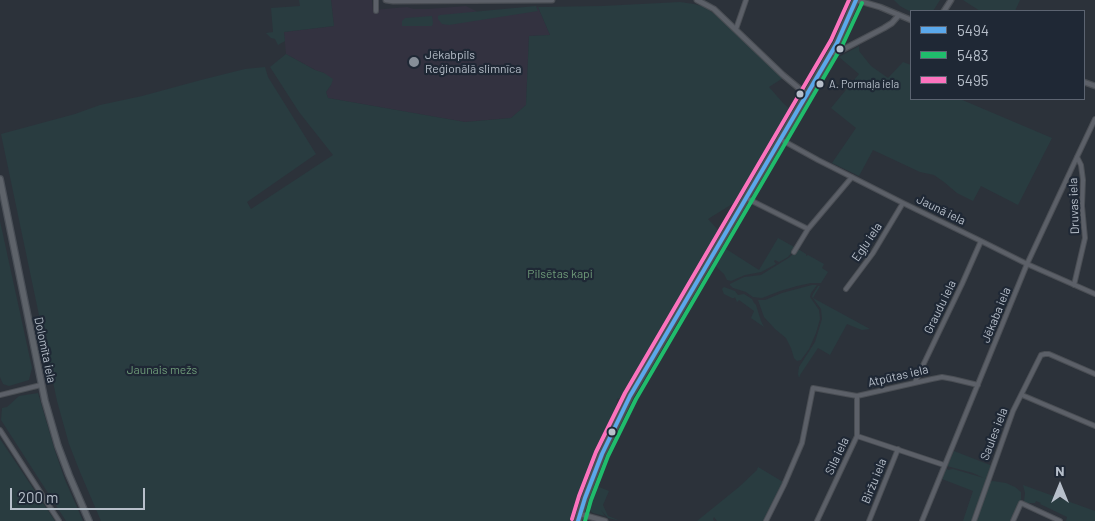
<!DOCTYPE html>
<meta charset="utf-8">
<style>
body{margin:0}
#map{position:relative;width:1095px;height:521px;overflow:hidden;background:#2c323a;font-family:Barlow,sans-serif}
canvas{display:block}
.legend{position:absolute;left:910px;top:10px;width:175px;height:90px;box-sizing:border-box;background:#1f2835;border:1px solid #5c6471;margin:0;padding:6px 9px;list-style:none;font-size:15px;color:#b7bfca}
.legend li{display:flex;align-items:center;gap:10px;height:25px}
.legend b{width:25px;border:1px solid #5c6471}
.north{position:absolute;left:1035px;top:461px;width:50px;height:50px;-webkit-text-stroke:4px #1f2835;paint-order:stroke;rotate:0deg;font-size:14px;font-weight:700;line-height:20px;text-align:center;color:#b7bfca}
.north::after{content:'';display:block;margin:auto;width:18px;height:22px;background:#b7bfca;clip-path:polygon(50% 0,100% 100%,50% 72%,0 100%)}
.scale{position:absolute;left:10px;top:488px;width:135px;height:22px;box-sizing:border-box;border:2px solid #b7bfca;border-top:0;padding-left:6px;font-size:15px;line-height:18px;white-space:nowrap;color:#b7bfca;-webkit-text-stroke:4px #1f2835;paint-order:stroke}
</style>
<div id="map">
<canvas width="1095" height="521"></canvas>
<ul class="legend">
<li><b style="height:6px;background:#5aa8eb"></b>5494</li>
<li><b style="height:6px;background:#20bc6c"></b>5483</li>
<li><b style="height:6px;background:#fc73be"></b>5495</li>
</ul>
<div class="north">N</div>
<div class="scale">200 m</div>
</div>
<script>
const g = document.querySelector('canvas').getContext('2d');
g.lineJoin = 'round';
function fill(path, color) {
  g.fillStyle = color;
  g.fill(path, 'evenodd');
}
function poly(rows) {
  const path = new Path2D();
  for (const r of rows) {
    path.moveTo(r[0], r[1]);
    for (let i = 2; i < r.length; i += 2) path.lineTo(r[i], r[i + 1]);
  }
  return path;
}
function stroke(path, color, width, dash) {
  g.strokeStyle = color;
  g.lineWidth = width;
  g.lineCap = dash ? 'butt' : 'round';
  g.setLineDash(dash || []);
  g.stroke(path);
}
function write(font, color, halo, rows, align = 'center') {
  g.font = font + ' Barlow,sans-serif';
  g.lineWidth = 4.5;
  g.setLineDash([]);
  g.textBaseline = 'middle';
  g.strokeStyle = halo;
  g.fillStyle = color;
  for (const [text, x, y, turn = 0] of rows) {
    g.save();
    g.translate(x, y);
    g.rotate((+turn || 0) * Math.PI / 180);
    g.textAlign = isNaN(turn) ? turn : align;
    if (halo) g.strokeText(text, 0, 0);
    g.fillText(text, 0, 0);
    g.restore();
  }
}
fill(poly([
 [331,0,372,0,373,10,407,7,414,9,428,9,466,6,478,12,538,7,550,35,529,36,526,105,511,118,465,122,328,98,326,92,331,85,324,73,315,70,286,54,284,32,334,26]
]), '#333240');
fill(poly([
 [299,0,331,0,334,26,284,32,285,41,278,45,275,39,271,38,266,33,273,32,271,8,300,6],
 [894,0,940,0,933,11,911,11,911,12,900,6],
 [963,0,1020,0,1015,11,980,11],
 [680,2,694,4,705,7,717,16,783,78,769,87,783,103,793,112,742,198,708,219,721,233,645,365,639,371,640,372,633,383,634,384,626,395,617,399,616,411,602,438,591,465,572,521,101,521,80,472,69,444,57,401,1,134,75,114,100,105,142,96,201,80,245,69,265,67,268,77,316,154,247,202,251,209,333,155,299,112,270,67,286,54,315,70,324,73,333,79,331,85,326,92,328,98,465,122,511,118,526,105,529,36,550,35,538,7,602,6],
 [536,6,538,11,449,25,442,24,438,19,438,16,440,15],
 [432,16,433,23,432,26,402,26,402,21,405,18],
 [859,46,859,51,871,66,888,78,903,62,911,65,911,99,960,99,1052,138,1018,205,981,186,973,201,957,193,944,182,934,175,920,172,873,150,859,176,832,163,856,128,831,108,859,74,839,57],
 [0,221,32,368,29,380,9,386,3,384,0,377],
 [778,238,796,248,788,257,779,262,775,260,774,261,776,264,761,272,745,275,731,281,727,280,724,274,713,264,723,247,759,270],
 [798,249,806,254,806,256,808,255,824,264,822,268,828,272,821,283,811,283,797,286,780,291,762,298,753,297,746,292,733,288,730,285,730,284,744,277,761,275,790,257],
 [812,285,817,285,811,293,810,297,819,310,820,319,816,333,809,349,801,360,797,361,794,358,791,348,786,338,775,329,764,317,758,300,765,300,782,293],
 [818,286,820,286,813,298,870,329,862,330,847,324,830,355,818,348,800,375,799,378,798,374,799,367,815,342,822,319,821,309,812,297,813,294],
 [724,287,735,291,738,295,744,294,752,299,754,303,756,305,761,321,764,327,751,318,754,311,739,300,737,302,735,297,734,298,732,298,724,294,722,289],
 [38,393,55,451,65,480,83,521,66,521,1,420,2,408,7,407,19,396],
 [0,439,55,521,0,521],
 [954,451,990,465,990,468,973,521,963,521,973,491,942,479,946,468,948,470,953,469,984,478,973,473,947,466],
 [758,467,783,482,764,521,717,521,714,517,713,519,714,521,697,521,739,487,757,470],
 [993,481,1006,483,1015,487,1021,492,1021,499,1011,521,975,521,989,482],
 [594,485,609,491,603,505,608,516,618,520,617,520,608,518,601,510,605,516,593,513,589,510,588,503],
 [1023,485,1095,511,1095,521,1066,521,1067,517,1040,504,1041,503,1036,501,1035,503,1025,503,1024,501,1025,493]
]), '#293c40');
const minor = poly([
 [376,11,376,0],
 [736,29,746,0],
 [780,139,818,160,903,203,981,241,1027,264,1095,294],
 [746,198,808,229,852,177],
 [794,252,808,229],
 [1074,285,1085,238,1082,206,1083,180,1081,165,1077,157],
 [846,289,873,253,903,203],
 [915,382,962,284,981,241],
 [0,395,41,385],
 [1022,395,1095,426],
 [0,430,59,521],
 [857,436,944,465],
 [766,521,784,485,802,443,813,388,857,396,932,379,942,377,953,379,978,385],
 [817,521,857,436,857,396],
 [869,521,898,449],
 [922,521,1027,264,1077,157,1095,119],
 [974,521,1013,411,1041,355,1045,354,1049,354,1095,374],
 [1013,521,1021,503,1060,521]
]);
const tertiary = poly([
 [386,0,393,1,552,0],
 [697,0,714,9,783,75,807,95],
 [856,0,880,7,911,20],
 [944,11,951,0],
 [831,53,840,51,884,28,892,23,899,15],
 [1084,82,1095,86],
 [580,514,605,521]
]);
const secondary = poly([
 [578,521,585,498,602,454,630,396,837,43,856,0]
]);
const primary = poly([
 [0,179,45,401,58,446,69,475,89,521]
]);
stroke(minor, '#4a4e54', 6);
stroke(tertiary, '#4a4e54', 7);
stroke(secondary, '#4a4e54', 8);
stroke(primary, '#4a4f57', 8);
stroke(minor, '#5c6068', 4);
stroke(tertiary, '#5c6068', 4.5);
stroke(secondary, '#5b5f66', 5);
stroke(primary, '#5e636a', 5.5);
stroke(poly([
 [578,521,585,498,602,454,630,396,837,43,856,0]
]), '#5aa8eb', 4);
stroke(poly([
 [585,521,591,500,608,456,636,399,842,46,862,3]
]), '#20bc6c', 4);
stroke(poly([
 [572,519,579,496,596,452,625,393,831,40,849,0]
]), '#fc73be', 4);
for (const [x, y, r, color] of [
 [840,49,4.5,"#b7bfca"],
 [414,62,6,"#868e98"],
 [820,84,4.5,"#b7bfca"],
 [800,94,4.5,"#b7bfca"],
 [612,432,4.5,"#b7bfca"]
]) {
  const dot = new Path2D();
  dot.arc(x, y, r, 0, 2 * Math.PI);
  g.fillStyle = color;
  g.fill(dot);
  stroke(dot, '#1f2835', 2);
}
write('11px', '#b7bfca', '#1f2835', [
 ["A. Pormaļa iela",829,84]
], 'left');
write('12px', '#b7bfca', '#1f2835', [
 ["Jēkabpils",425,55],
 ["Reģionālā slimnīca",425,69]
], 'left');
write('12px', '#b7bfca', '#1f2835', [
 ["Druvas iela",1074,206,-92],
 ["Jaunā iela",941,210,26],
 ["Egļu iela",867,242,-56],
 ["Graudu iela",940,307,-64],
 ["Jēkaba iela",996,315,-68],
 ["Dolomīta iela",45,350,78],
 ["Atpūtas iela",898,376,-13],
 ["Saules iela",994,434,-69],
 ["Sila iela",837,456,-65],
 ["Biržu iela",874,481,-68]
]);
write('12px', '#6f9b79', '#1f2835', [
 ["Pilsētas kapi",560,274],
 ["Jaunais mežs",162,370]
]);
</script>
